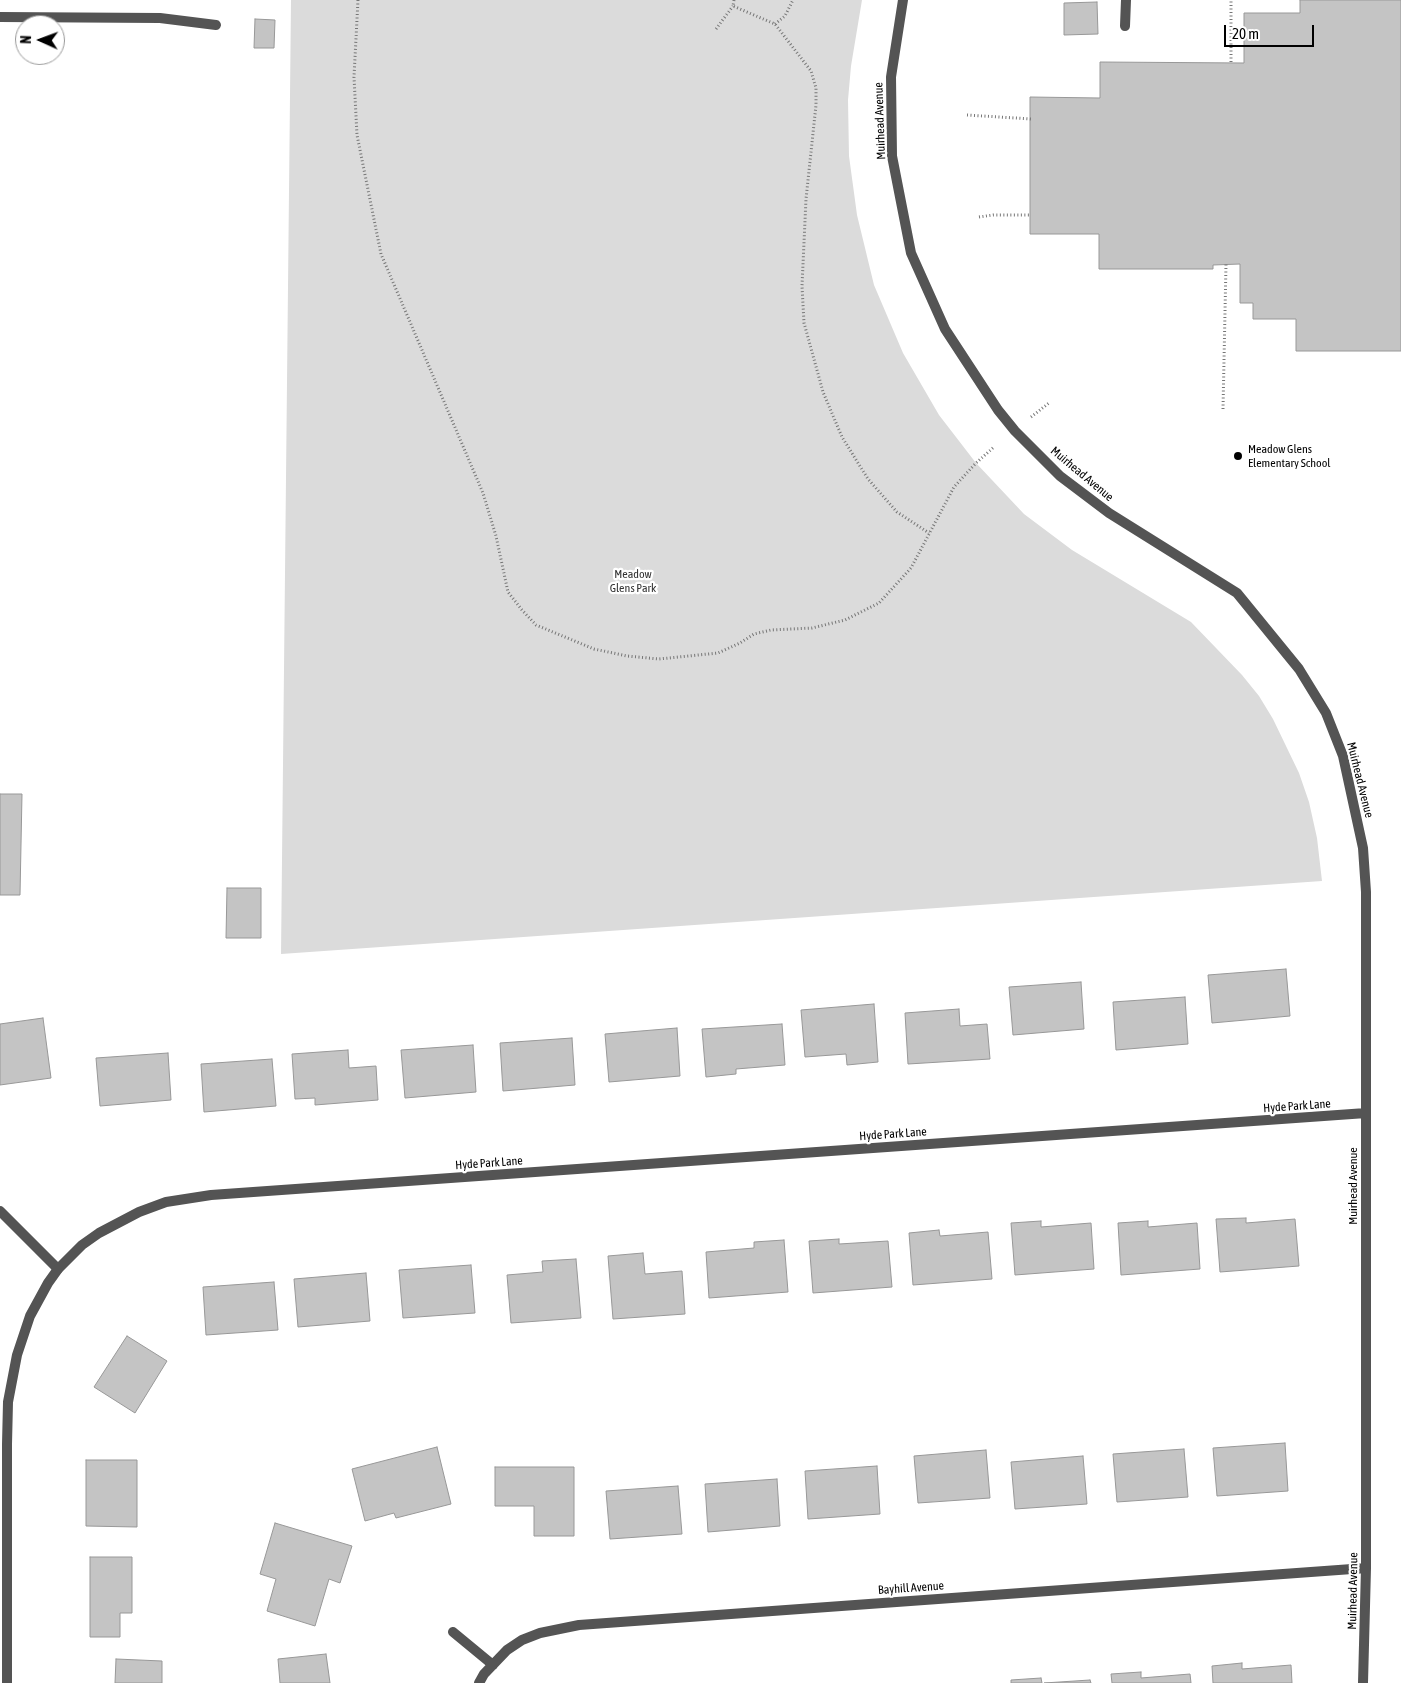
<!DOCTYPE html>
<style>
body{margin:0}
#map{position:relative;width:1401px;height:1683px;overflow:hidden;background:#fff;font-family:"Asap Condensed",sans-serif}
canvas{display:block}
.north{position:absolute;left:15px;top:15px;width:50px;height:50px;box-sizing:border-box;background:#fff;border:1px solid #999;border-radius:50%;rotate:272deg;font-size:14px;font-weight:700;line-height:20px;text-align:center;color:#000}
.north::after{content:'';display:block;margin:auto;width:18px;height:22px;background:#000;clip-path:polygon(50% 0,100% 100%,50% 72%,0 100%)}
.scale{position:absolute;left:1224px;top:25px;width:90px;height:22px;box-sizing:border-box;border:2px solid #000;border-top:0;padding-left:6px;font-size:15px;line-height:18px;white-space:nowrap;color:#000;-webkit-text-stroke:4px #fff;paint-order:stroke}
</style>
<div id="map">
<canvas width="1401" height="1683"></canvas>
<div class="north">N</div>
<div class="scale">20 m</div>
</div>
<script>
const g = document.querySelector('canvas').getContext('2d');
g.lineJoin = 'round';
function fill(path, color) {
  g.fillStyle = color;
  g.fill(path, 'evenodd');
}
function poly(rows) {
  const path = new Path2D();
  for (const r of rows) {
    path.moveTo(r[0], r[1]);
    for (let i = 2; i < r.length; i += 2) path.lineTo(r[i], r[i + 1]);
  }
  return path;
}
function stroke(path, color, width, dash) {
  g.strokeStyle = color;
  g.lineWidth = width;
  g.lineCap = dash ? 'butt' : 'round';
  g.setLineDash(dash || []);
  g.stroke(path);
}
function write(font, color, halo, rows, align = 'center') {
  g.font = font + ' "Asap Condensed",sans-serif';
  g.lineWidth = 4.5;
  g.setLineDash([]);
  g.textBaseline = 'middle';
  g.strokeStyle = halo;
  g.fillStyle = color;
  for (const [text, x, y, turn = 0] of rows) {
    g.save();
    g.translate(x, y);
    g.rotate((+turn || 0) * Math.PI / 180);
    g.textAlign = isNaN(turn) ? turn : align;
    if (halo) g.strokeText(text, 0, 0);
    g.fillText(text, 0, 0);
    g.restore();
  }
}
fill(poly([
 [291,0,862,0,851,66,848,100,849,156,857,215,874,285,903,353,939,415,976,463,1024,514,1072,550,1191,622,1242,675,1259,696,1273,719,1299,773,1309,802,1317,838,1322,881,281,954]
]), '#dbdbdb');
const building = poly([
 [1300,0,1401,0,1401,351,1296,351,1296,319,1253,319,1253,303,1240,303,1240,264,1213,265,1213,269,1099,269,1099,234,1030,234,1030,97,1100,98,1100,62,1244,63,1244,13,1300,13,1300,0],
 [1097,2,1098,34,1064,35,1064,3,1097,2],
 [255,19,275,20,274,48,254,48,255,19],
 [0,794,22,794,20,895,0,895,0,794],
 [227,888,261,888,261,938,226,938,227,888],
 [1286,969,1290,1016,1212,1023,1208,975,1286,969],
 [1081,982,1084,1029,1013,1035,1009,987,1081,982],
 [1185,997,1188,1044,1116,1050,1113,1002,1185,997],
 [874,1004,878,1062,847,1065,846,1054,805,1057,801,1010,874,1004],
 [959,1009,960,1026,987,1024,990,1059,908,1064,905,1013,959,1009],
 [43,1018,51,1078,0,1085,0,1024,43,1018],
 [782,1024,785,1065,736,1069,736,1074,706,1077,702,1029,782,1024],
 [677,1028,680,1076,609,1082,605,1034,677,1028],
 [572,1038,575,1085,503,1091,500,1043,572,1038],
 [473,1045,476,1092,405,1098,401,1050,473,1045],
 [348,1050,349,1068,376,1066,378,1100,315,1105,315,1098,295,1099,292,1054,348,1050],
 [168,1053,171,1100,100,1106,96,1058,168,1053],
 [272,1059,276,1106,204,1112,201,1064,272,1059],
 [1246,1218,1246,1223,1295,1219,1299,1266,1220,1272,1216,1219,1246,1218],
 [1041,1221,1041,1227,1091,1223,1094,1269,1015,1275,1011,1223,1041,1221],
 [1148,1221,1148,1227,1197,1223,1200,1269,1121,1275,1118,1223,1148,1221],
 [939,1230,940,1236,988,1232,992,1279,913,1285,909,1233,939,1230],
 [839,1239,839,1244,888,1241,892,1287,813,1293,809,1241,839,1239],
 [784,1240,788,1292,709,1298,706,1252,754,1248,754,1242,784,1240],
 [643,1253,645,1274,682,1271,685,1314,613,1319,608,1256,643,1253],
 [576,1259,581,1318,511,1323,507,1275,543,1272,542,1261,576,1259],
 [471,1265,475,1313,403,1318,399,1270,471,1265],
 [366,1273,370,1321,298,1327,294,1279,366,1273],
 [274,1282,278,1330,206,1335,203,1287,274,1282],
 [127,1336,167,1361,135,1413,94,1387,127,1336],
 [1285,1443,1288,1491,1217,1496,1213,1448,1285,1443],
 [437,1447,451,1504,396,1518,394,1513,365,1521,352,1469,437,1447],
 [1184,1449,1188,1497,1117,1502,1113,1454,1184,1449],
 [986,1450,990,1498,918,1503,914,1456,986,1450],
 [1083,1456,1087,1504,1015,1509,1011,1462,1083,1456],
 [86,1460,137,1460,137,1527,86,1526,86,1460],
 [877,1466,880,1514,808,1519,805,1471,877,1466],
 [495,1467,574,1467,574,1536,534,1536,534,1506,495,1506,495,1467],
 [777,1479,780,1526,708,1532,705,1484,777,1479],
 [678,1486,682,1534,610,1539,606,1491,678,1486],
 [275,1523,352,1546,340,1583,329,1579,315,1626,267,1611,276,1579,260,1574,275,1523],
 [90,1557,132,1557,132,1613,120,1613,120,1637,90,1637,90,1557],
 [326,1654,330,1683,280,1683,278,1659,326,1654],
 [116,1659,162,1661,162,1683,115,1683,116,1659],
 [1242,1663,1242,1669,1291,1665,1292,1683,1213,1683,1212,1666,1242,1663],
 [1141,1672,1141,1678,1190,1674,1191,1683,1112,1683,1111,1674,1141,1672],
 [1041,1678,1042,1683,1011,1683,1011,1680,1041,1678],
 [1090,1680,1091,1683,1044,1683,1090,1680]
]);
fill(building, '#c4c4c4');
stroke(building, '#989898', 1);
stroke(poly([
 [358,0,354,77,357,135,381,254,483,493,496,536,508,592,522,610,536,625,594,649,627,656,659,659,718,653,740,643,754,634,771,630,812,628,845,620,879,603,911,568,954,487,976,463,994,447],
 [734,0,733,6,775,24,811,71,816,88,816,105,806,199,802,286,804,323,823,392,842,437,868,479,897,512,929,533],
 [775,24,785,16,793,0],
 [716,29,733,6],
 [1231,62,1231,0],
 [967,115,1031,119],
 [979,217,993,215,1030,215],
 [1223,409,1226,264],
 [1031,417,1049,403]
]), '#767676', 3, [1, 2.5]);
stroke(poly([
 [0,17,160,18,216,25],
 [1125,26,1126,0],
 [0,1211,58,1269]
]), '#545454', 10);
stroke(poly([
 [903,0,891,77,892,156,911,253,945,329,998,410,1015,431,1060,476,1109,513,1237,593,1299,669,1326,713,1343,756,1363,848,1366,892,1366,1568,1363,1683],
 [453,1632,493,1665],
 [7,1683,7,1444,8,1402,17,1355,30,1316,48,1283,58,1269,82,1245,99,1233,139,1212,166,1202,211,1195,1366,1113],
 [479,1683,484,1674,507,1650,522,1640,540,1633,579,1625,1366,1568]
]), '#545454', 10);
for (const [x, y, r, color] of [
 [1238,456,5,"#000"]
]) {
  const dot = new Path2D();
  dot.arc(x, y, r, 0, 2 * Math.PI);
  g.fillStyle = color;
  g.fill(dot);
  stroke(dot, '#fff', 2);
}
write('12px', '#000', '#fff', [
 ["Muirhead Avenue",880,121,-92],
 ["Muirhead Avenue",1082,474,40],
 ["Muirhead Avenue",1360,780,76],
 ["Hyde Park Lane",1297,1106,-4],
 ["Hyde Park Lane",893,1134,-4],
 ["Hyde Park Lane",489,1163,-4],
 ["Muirhead Avenue",1353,1186,-90],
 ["Bayhill Avenue",911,1588,-4],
 ["Muirhead Avenue",1353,1591,-89]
]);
write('12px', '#000', '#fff', [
 ["Meadow Glens",1248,449],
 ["Elementary School",1248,463]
], 'left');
write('12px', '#323232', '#fff', [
 ["Meadow",633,574],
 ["Glens Park",633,588]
]);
</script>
